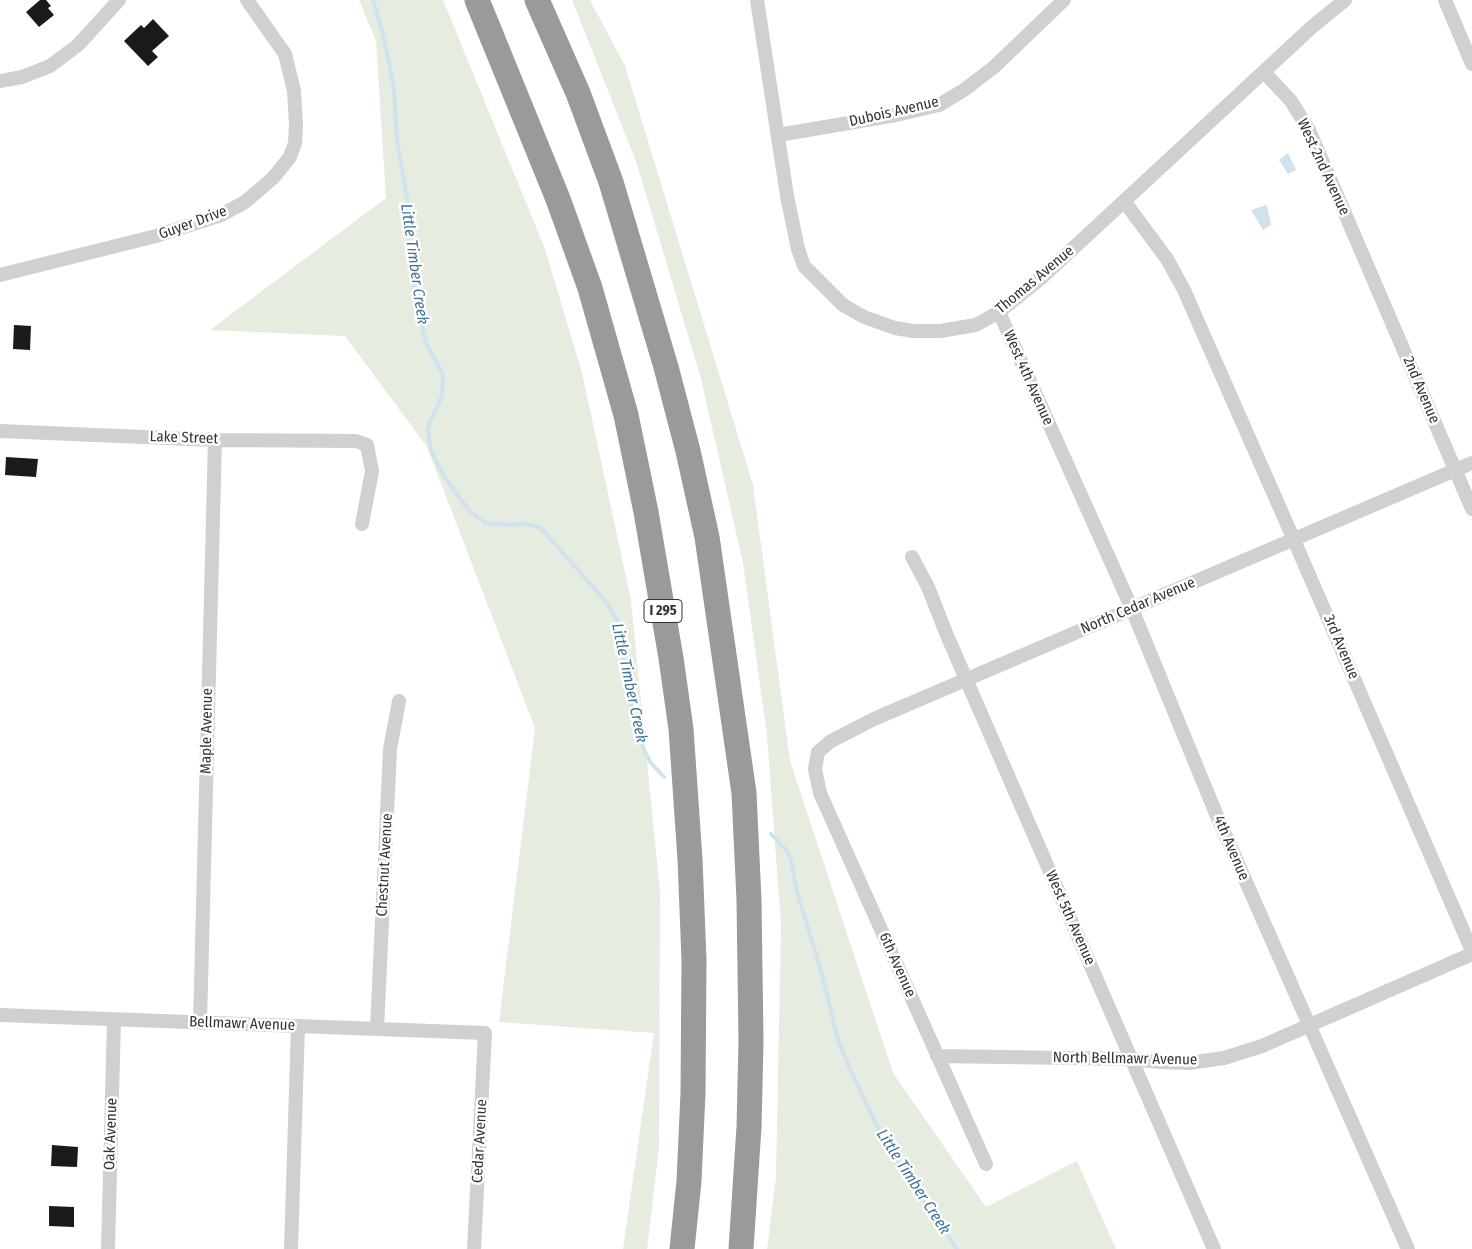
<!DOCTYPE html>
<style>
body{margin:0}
canvas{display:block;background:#fff}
</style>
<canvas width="1472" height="1249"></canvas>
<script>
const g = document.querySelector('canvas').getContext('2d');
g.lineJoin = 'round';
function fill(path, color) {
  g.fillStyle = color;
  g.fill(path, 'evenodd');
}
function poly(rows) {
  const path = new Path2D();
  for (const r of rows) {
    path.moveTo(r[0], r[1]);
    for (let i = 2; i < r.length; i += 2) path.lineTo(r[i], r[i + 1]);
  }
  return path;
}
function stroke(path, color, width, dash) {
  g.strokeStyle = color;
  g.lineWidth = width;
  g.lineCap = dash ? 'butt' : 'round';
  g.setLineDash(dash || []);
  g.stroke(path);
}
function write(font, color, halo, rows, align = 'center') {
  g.font = font + ' "Fira Sans Condensed",sans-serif';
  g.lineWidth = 5;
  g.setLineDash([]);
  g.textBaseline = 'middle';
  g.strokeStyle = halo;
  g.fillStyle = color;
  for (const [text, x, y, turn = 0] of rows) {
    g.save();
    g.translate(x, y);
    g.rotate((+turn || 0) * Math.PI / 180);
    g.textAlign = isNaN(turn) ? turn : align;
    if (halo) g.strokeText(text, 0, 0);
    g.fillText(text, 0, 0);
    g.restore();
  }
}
fill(poly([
 [359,0,443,0,545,249,582,373,631,600,660,893,659,1148,647,1249,623,1249,654,1033,499,1022,535,728,427,447,345,336,210,330,386,198,376,41],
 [572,0,590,0,625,66,753,485,790,761,893,1073,986,1207,1077,1161,1116,1249,767,1249,776,1177,781,924,767,735,743,563,701,379,637,164]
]), '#e6ecdf');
fill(poly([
 [1288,153,1296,170,1288,174,1279,160],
 [1267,205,1271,225,1263,230,1251,210]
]), '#cfe2ee');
stroke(poly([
 [373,0,384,38,394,88,397,140,408,205,410,252,416,298,426,343,443,374,442,396,430,422,428,430,431,451,444,476,467,508,478,518,486,523,506,525,525,524,535,526,541,528,607,603,617,620,634,722,640,741,650,762,664,777],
 [771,834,787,851,791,861,797,891,823,978,838,1040,851,1071,884,1141,957,1249]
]), '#cfe2ee', 4);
fill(poly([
 [40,0,46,0,51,6,48,8,54,15,39,27,26,12],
 [153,19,169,36,152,51,158,57,148,66,124,41,141,25,144,28],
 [14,325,31,326,30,350,13,349],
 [6,457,38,459,36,477,5,475],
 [52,1145,78,1147,77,1167,51,1166],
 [49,1206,74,1207,74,1227,49,1226]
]), '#1a1a1a');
stroke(poly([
 [757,0,787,196,798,249,804,266,843,305,864,317,895,328,913,331,940,331,976,325,999,312,1040,279,1313,26,1345,0],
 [1445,0,1472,64],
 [1264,72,1291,101,1309,130,1472,509],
 [0,81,22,77,50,66,78,45,119,0],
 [778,135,896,115,939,105,964,90,994,67,1064,0],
 [1124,201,1167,259,1184,290,1294,540,1472,951],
 [0,275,156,236,221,215,245,202,273,178,290,157,295,143,296,125,294,91,285,54,247,0],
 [999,312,1132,609,1217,816,1408,1249],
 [0,431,215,440,356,441,367,445,372,471,362,524],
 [912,557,928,587,946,633,1214,1249],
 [0,1015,485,1033,474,1249],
 [200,1023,215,440],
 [377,1029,390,749,399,701],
 [937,1056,1132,1059,1160,1062,1189,1063,1224,1058,1262,1046,1472,954],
 [986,1164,820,793,815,769,818,752,831,741,874,719,1472,463],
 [108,1249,114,1020],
 [291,1249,298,1026]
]), '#d0d0d0', 14);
stroke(poly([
 [477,0,558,199,590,288,626,415,646,512,671,658,681,729,690,859,694,960,693,1093,689,1181,682,1249],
 [537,0,578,93,611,182,666,367,688,451,707,537,744,793,749,900,751,1041,749,1127,741,1249]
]), '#9a9a9a', 25);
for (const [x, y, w] of [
 [663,611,38]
]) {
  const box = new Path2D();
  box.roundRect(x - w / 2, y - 11.5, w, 23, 4);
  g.fillStyle = '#fff';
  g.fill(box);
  stroke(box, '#333', 1);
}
write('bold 14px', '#333', null, [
 ["I 295",663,611]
]);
write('15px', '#333', '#fff', [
 ["Dubois Avenue",894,112,-13],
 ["West 2nd Avenue",1323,167,65],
 ["Guyer Drive",193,223,-20],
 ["Thomas Avenue",1035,280,-40],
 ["West 4th Avenue",1028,378,66],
 ["2nd Avenue",1421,390,67],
 ["Lake Street",184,438,2],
 ["North Cedar Avenue",1138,606,-23],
 ["3rd Avenue",1341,647,67],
 ["Maple Avenue",207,731,-89],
 ["4th Avenue",1231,848,67],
 ["Chestnut Avenue",385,865,-87],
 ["West 5th Avenue",1070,918,66],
 ["6th Avenue",897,965,66],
 ["Bellmawr Avenue",242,1024,2],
 ["North Bellmawr Avenue",1125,1059,1],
 ["Oak Avenue",111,1134,-88],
 ["Cedar Avenue",480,1141,-87]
]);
write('italic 16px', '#3f7597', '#fff', [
 ["Little Timber Creek",414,264,82],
 ["Little Timber Creek",629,683,78],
 ["Little Timber Creek",913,1182,57]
]);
</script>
